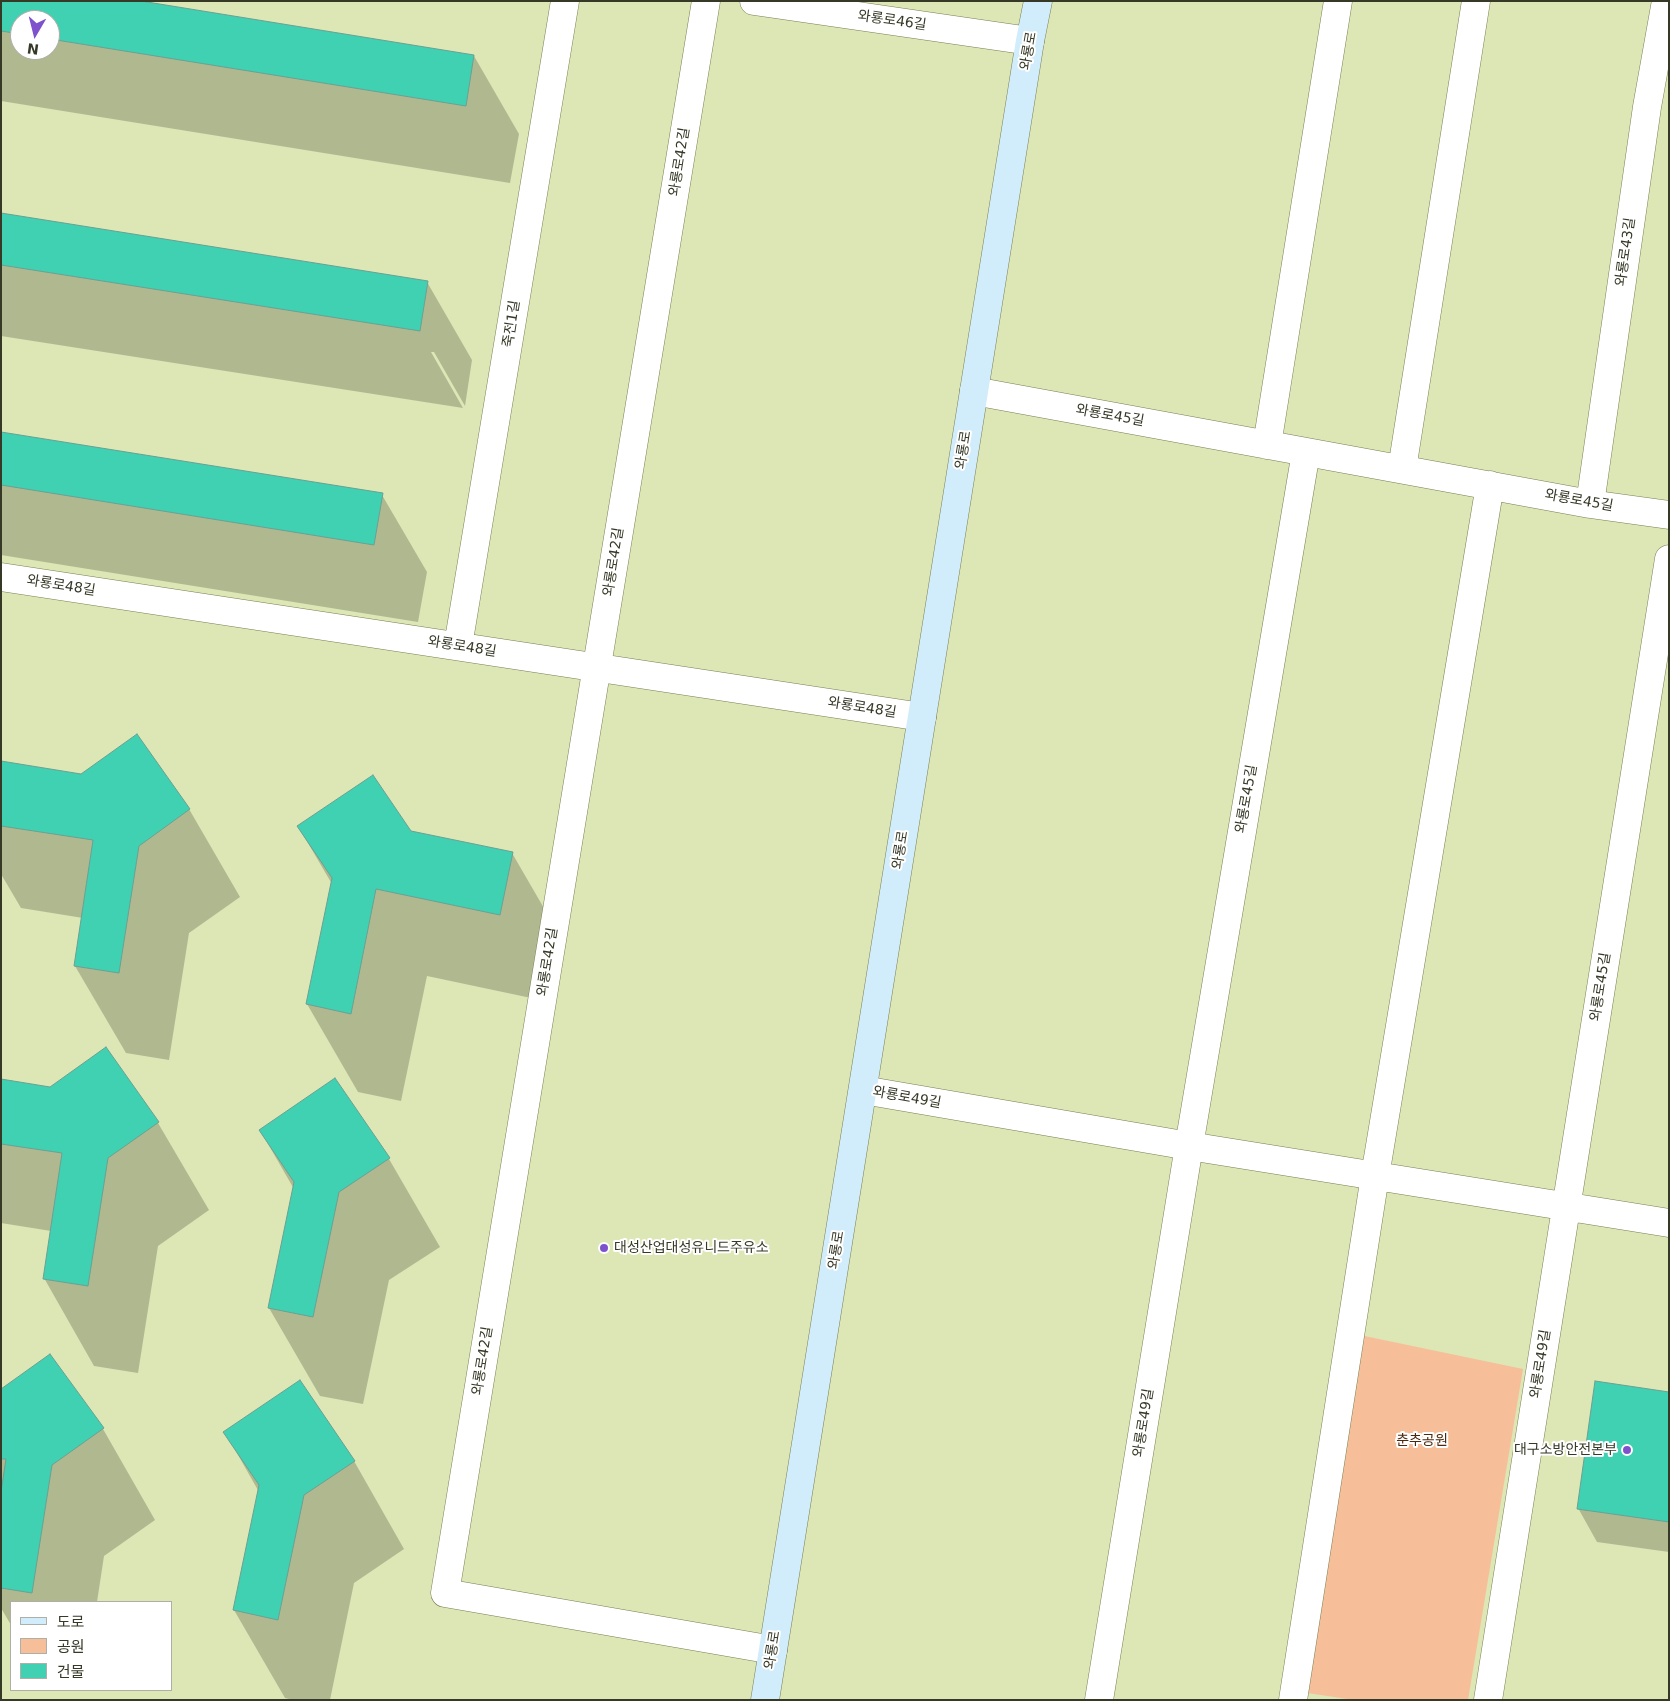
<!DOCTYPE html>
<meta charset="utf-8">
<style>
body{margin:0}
#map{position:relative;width:1670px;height:1701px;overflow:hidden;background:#dde6b5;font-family:"DejaVu Sans","Noto Sans KR",sans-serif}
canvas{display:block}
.frame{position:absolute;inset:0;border:2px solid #353926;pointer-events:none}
.legend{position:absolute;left:10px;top:1601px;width:162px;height:90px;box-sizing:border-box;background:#fff;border:1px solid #aeb0a8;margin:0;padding:6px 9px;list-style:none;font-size:15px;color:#353926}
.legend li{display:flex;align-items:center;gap:10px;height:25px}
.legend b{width:25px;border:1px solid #aeb0a8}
.north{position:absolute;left:10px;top:10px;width:50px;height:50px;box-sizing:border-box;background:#fff;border:1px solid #aeb0a8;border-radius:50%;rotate:188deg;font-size:14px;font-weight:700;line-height:20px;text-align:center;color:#353926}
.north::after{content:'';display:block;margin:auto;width:18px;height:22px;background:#7d52cc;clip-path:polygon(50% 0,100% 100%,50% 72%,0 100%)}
</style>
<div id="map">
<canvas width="1670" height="1701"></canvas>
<div class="frame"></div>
<ul class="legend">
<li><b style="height:6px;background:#d1ecfb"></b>도로</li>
<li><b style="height:14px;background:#f6bf99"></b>공원</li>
<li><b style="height:14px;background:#40d0b2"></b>건물</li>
</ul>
<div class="north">N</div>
</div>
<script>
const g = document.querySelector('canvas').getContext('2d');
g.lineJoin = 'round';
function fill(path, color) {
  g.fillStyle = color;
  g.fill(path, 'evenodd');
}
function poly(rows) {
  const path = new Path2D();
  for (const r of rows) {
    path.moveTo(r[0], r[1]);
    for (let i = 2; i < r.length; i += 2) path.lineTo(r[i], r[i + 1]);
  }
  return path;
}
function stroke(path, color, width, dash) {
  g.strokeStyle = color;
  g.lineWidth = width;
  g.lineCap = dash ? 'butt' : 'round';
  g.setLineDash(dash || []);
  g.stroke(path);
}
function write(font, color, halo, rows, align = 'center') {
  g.font = font + ' "DejaVu Sans","Noto Sans KR",sans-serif';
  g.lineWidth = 4;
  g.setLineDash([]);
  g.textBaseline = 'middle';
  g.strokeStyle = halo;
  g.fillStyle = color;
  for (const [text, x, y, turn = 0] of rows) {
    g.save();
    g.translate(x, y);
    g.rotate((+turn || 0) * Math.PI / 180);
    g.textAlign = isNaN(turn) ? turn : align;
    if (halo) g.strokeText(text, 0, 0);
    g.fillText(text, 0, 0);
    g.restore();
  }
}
fill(poly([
 [1350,1333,1523,1369,1468,1700,1354,1700,1294,1691]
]), '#f6bf99');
fill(poly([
 [1,1,474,56,519,134,510,183,1,101],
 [20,20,50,20,50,50,20,50],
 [1,214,427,282,472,360,465,406,434,352,431,352,463,408,1,336],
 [1,434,382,495,427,572,418,622,1,555],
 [1,763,189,809,240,897,189,933,169,1060,126,1053,75,966,83,918,21,908,1,874],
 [298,826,410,832,512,853,563,941,550,1002,427,976,401,1101,358,1092,307,1004,332,884],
 [106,1049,158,1123,209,1210,158,1246,138,1373,94,1366,44,1278,51,1231,1,1223,1,1080,51,1088],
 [335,1080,389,1159,440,1247,389,1280,363,1404,320,1396,269,1308,294,1189,260,1130],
 [1,1390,103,1429,155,1520,104,1556,97,1602,11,1602,11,1625,1,1608],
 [1669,1393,1669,1552,1597,1542,1578,1508],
 [225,1432,354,1461,404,1549,354,1583,330,1700,293,1700,285,1698,234,1610,259,1492]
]), '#0003');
const building = poly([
 [1,1,141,1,474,55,466,106,50,39,50,20,20,20,20,34,1,31,1,1],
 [1,213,428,281,420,331,1,265,1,213],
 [1,432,383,493,374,545,1,485,1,432],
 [137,734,190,809,139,846,119,973,74,966,93,840,1,826,1,761,81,774,137,734],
 [373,775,411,831,513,852,500,915,376,889,351,1014,306,1004,332,878,297,826,373,775],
 [106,1047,159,1122,108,1158,88,1286,43,1279,62,1153,1,1144,1,1079,50,1087,106,1047],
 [335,1078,390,1158,339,1192,313,1317,268,1308,294,1182,259,1130,335,1078],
 [50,1354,104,1428,52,1465,32,1593,1,1588,1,1492,6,1459,1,1459,1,1389,50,1354],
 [300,1380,355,1461,304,1495,278,1620,233,1610,259,1485,223,1432,300,1380],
 [1595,1381,1669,1392,1669,1522,1577,1509,1595,1381]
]);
fill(building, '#40d0b2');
stroke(building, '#68a192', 1);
const street = poly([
 [706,1,445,1593,773,1650],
 [754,1,1030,41],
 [974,391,1590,504,1669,515],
 [1267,445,1338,1],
 [1402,469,1476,1],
 [1590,504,1647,107,1666,1],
 [1,577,922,717],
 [458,646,565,1],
 [863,1090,1189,1146,1669,1223],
 [1099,1700,1189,1146,1306,452],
 [1293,1700,1375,1176,1490,485],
 [1488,1700,1669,559]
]);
const secondary = poly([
 [765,1700,974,391,1030,41,1038,1]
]);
stroke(street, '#787f53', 29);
stroke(secondary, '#787f53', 29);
stroke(street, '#fff', 28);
stroke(secondary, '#d1ecfb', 28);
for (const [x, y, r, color] of [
 [604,1248,5,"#7d52cc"],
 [1627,1450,5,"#7d52cc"]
]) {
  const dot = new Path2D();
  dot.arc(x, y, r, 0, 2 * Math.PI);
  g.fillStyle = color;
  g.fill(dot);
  stroke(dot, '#fff', 2);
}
write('14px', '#353926', '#fff', [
 ["와룡로46길",892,21,8],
 ["와룡로",1029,51,-80],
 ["와룡로42길",680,162,-81],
 ["와룡로43길",1626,252,-82],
 ["죽전1길",512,324,-81],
 ["와룡로45길",1110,416,10],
 ["와룡로",964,450,-81],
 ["와룡로45길",1579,501,10],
 ["와룡로42길",614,562,-81],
 ["와룡로48길",61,586,9],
 ["와룡로48길",462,647,9],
 ["와룡로48길",862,708,9],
 ["와룡로45길",1247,799,-80],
 ["와룡로",901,850,-81],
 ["와룡로42길",548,962,-81],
 ["와룡로45길",1601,987,-81],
 ["와룡로49길",907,1098,10],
 ["와룡로",837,1250,-81],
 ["와룡로42길",483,1361,-81],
 ["와룡로49길",1541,1364,-81],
 ["와룡로49길",1144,1423,-81],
 ["와룡로",773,1650,-81]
]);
write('14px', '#353926', '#fff', [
 ["대성산업대성유니드주유소",614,1248],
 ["대구소방안전본부",1617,1450,"right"]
], 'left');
write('14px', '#4c2a0f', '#fff', [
 ["춘추공원",1422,1441]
]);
</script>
